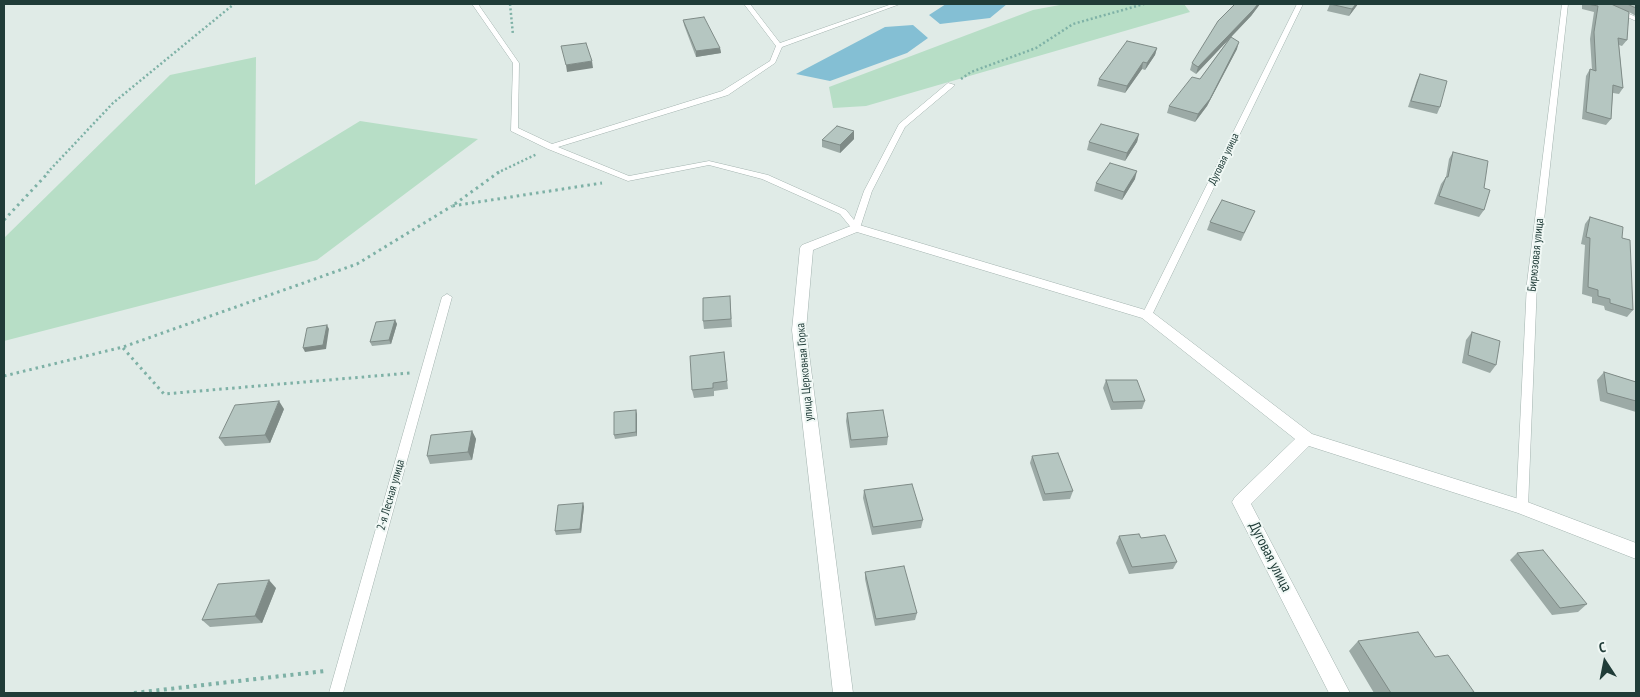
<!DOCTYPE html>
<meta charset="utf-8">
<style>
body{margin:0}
#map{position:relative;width:1640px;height:697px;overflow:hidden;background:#e0ebe7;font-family:"PT Sans Narrow",sans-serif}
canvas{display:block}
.frame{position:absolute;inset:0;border:5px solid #203c38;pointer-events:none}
.north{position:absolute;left:1580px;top:637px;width:50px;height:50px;-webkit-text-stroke:4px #f0f8f5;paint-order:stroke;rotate:349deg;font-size:14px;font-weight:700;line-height:20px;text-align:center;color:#203c38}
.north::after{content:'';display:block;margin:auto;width:18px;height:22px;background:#203c38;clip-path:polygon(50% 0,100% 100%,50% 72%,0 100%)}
</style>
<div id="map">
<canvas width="1640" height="697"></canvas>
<div class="frame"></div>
<div class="north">С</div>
</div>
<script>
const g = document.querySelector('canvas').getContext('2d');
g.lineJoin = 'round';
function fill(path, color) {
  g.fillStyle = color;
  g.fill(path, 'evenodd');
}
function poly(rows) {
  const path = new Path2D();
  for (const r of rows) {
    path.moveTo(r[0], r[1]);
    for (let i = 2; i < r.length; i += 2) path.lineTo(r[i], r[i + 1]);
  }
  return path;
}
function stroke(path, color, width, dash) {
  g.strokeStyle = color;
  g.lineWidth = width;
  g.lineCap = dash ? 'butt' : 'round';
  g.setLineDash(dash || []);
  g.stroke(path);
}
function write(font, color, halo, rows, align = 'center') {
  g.font = font + ' "PT Sans Narrow",sans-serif';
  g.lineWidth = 4;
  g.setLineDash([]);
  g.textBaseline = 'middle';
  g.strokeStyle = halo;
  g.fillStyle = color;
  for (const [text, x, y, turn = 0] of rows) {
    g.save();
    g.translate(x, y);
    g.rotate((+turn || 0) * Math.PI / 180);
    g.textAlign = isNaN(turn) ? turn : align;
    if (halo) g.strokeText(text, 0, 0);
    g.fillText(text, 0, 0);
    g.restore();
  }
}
fill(poly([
 [1065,4,1184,4,1190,12,866,106,833,108,829,87,1033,10],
 [256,57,255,185,360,121,478,139,317,260,4,341,4,238,170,75]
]), '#b7dec6');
fill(poly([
 [946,4,1007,4,990,18,940,24,929,15],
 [913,25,928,38,907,53,830,81,796,74,885,27]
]), '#84bfd4');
const service = poly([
 [472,4,478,4,519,63,518,128,552,144,722,91,770,61,776,46,744,4,750,4,780,43,892,4,900,4,782,47,775,63,728,95,558,147,629,176,709,161,768,175,846,210,854,220,864,191,899,124,948,83,955,85,905,127,872,191,860,228,856,231,853,230,840,214,762,179,709,165,628,181,548,149,511,131,513,63,472,4],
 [1297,4,1303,4,1152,315,1147,318,1144,317,1142,315,1297,4],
 [1562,4,1568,4,1537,283,1528,507,1526,510,1522,512,1518,510,1516,507,1527,283,1562,4],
 [1599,4,1607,4,1636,17,1636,21,1599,4],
 [447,294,452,297,343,693,329,693,442,297,447,294]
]);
const minor = poly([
 [856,224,1152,312,1312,434,1522,500,1636,543,1636,559,1518,513,1309,446,1251,504,1350,693,1329,693,1232,502,1235,497,1295,439,1142,318,857,232,813,250,806,330,853,693,833,693,792,330,800,248,802,245,856,224]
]);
stroke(service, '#a3b3af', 1);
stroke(minor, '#a3b3af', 1);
stroke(poly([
 [510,4,513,35],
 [961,79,971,72,1036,48,1073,24,1144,4],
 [47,173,113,103,234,4],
 [497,173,537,154]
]), '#7eb1a6', 2.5, [2, 2.5]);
stroke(poly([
 [499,172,452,206,602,183],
 [4,220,49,172],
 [123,348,164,394,410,373],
 [4,376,123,347,357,264,452,206]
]), '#7eb1a6', 3, [2.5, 4]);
stroke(poly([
 [134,693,325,671]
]), '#7eb1a6', 4, [3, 4.5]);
fill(service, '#fff');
fill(minor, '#fff');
fill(poly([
 [1235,4,1260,4,1251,16,1231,37,1237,49,1207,106,1195,122,1167,113,1169,106,1200,79,1229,39,1196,74,1190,70,1192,63],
 [1330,4,1358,4,1349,16,1327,11],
 [1582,4,1636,4,1636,16,1629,12,1627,40,1622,46,1619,45,1623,88,1619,94,1613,93,1611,119,1606,125,1582,119,1586,76,1590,69,1592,70,1590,39,1594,12,1582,9],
 [683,20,720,48,721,53,696,57,684,25],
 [1157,48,1155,55,1145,70,1142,69,1125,93,1097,86,1099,79],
 [1420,74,1440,107,1437,114,1408,107,1417,80],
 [1139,134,1137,142,1125,161,1087,150,1089,142],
 [854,139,840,153,822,147,822,140],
 [1453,152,1484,188,1484,210,1479,217,1434,204,1441,184,1446,177,1449,159],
 [1135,179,1122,200,1094,191,1096,183],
 [1255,211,1241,241,1207,230,1210,222],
 [1590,217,1622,238,1633,310,1627,317,1605,310,1604,306,1592,303,1592,297,1582,294,1585,245,1581,244,1585,224],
 [730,296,732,327,704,329,703,321],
 [395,320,397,324,391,344,372,346,370,342],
 [1472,332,1496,365,1490,373,1462,363,1466,340],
 [724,352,728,389,714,391,714,396,694,398,692,390],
 [1604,372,1636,382,1636,412,1600,401,1597,380],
 [1106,380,1145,401,1142,409,1111,410,1103,388],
 [284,409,270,443,225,446,219,438],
 [847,413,888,437,887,445,850,448,846,421],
 [637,414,637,436,615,439,614,435],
 [472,431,476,439,472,460,430,464,427,456],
 [1032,456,1073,491,1070,499,1043,501,1030,463],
 [864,490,923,520,921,528,872,535,863,498],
 [583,503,584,507,581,533,556,535,555,531],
 [1119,536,1141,538,1177,562,1173,569,1129,574,1116,543],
 [1517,553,1587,604,1578,612,1552,615,1510,560],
 [865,572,917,613,915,620,875,626,865,579],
 [276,588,262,623,210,627,202,620],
 [1358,641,1474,692,1473,693,1374,693,1349,651]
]), '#9caaa6');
fill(poly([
 [1258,4,1260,4,1251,16,1196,74,1198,67],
 [1356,4,1358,4,1349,16,1352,9],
 [1239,42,1237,49,1207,106,1195,122,1198,114],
 [720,48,721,53,696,57,696,51],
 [1157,48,1155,55,1145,70,1147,63],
 [592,61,593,68,567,72,566,65],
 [1143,62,1142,69,1125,93,1127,86],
 [854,131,854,139,840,153,840,145],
 [1139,134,1137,142,1125,161,1127,153],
 [1137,171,1135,179,1122,200,1124,192],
 [395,320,397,324,391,344,389,340],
 [327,325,329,329,326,349,305,352,303,348],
 [279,401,284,409,270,443,265,435],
 [636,410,637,414,637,436,636,432],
 [472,431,476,439,472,460,468,452],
 [583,503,584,507,581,533,580,529],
 [269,580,276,588,262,623,255,616]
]), '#7f8b87');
const building = poly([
 [1235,4,1258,4,1253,10,1198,67,1192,63,1218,21,1235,4],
 [1330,4,1356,4,1352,9,1330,4],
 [1587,4,1611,4,1629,12,1627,40,1618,38,1623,88,1613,85,1611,119,1586,112,1590,69,1596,71,1594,32,1598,6,1587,4],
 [1627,4,1636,4,1636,8,1627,4],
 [704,17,720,48,696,51,683,20,704,17],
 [1231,37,1239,42,1210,99,1198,114,1169,106,1192,77,1200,79,1231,37],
 [1127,41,1157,48,1147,63,1143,62,1127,86,1099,79,1127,41],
 [586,43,592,61,566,65,561,46,586,43],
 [1420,74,1447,81,1440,107,1411,101,1420,74],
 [1101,124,1139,134,1127,153,1089,142,1101,124],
 [837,126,854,131,840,145,822,140,837,126],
 [1453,152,1488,161,1484,188,1490,190,1484,210,1439,196,1446,177,1448,177,1453,152],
 [1110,163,1137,171,1124,192,1096,183,1110,163],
 [1222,200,1255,211,1244,233,1210,222,1222,200],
 [1590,217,1623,227,1622,238,1630,240,1633,310,1610,303,1610,299,1598,296,1598,290,1588,287,1590,238,1586,237,1590,217],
 [730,296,731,319,703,321,703,298,730,296],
 [395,320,389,340,370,342,376,322,395,320],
 [327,325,323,345,303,348,307,328,327,325],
 [1472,332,1500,341,1496,365,1468,355,1472,332],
 [724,352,727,381,713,383,713,388,692,390,690,356,724,352],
 [1604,372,1636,382,1636,401,1607,393,1604,372],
 [1106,380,1137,380,1145,401,1113,402,1106,380],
 [279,401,265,435,219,438,235,405,279,401],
 [636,410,636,432,614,435,614,412,636,410],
 [883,410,888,437,851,440,847,413,883,410],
 [472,431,468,452,427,456,431,435,472,431],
 [1058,453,1073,491,1045,494,1032,456,1058,453],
 [912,484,923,520,873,527,864,490,912,484],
 [583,503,580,529,555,531,558,505,583,503],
 [1139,534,1141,538,1165,535,1177,562,1132,567,1119,536,1139,534],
 [1543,550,1587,604,1560,608,1517,553,1543,550],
 [904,566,917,613,876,619,865,572,904,566],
 [269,580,255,616,202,620,218,584,269,580],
 [1418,632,1435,657,1448,655,1474,692,1468,693,1391,693,1358,641,1418,632]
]);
fill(building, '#b5c6c1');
stroke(building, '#7f8b87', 1);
write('11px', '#203c38', '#f0f8f5', [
 ["Дуговая улица",1224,159,-64]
]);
write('12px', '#203c38', '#f0f8f5', [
 ["Бирюзовая улица",1536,255,-84],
 ["улица Церковная Горка",805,372,-95],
 ["2-я Лесная улица",391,495,-74]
]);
write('15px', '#203c38', '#f0f8f5', [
 ["Дуговая улица",1270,557,63]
]);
</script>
